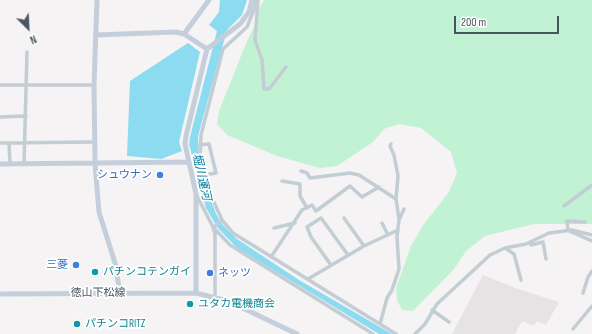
<!DOCTYPE html>
<meta charset="utf-8">
<style>
body{margin:0}
#map{position:relative;width:592px;height:334px;overflow:hidden;background:#f5f3f3;font-family:"Sofia Sans Condensed",sans-serif}
canvas{display:block}
.north{position:absolute;left:8px;top:8px;width:40px;height:40px;-webkit-text-stroke:3px #fff;paint-order:stroke;rotate:156deg;font-size:11px;font-weight:700;line-height:16px;text-align:center;color:#495661}
.north::after{content:'';display:block;margin:auto;width:14px;height:18px;background:#495661;clip-path:polygon(50% 0,100% 100%,50% 72%,0 100%)}
.scale{position:absolute;left:454px;top:16px;width:105px;height:18px;box-sizing:border-box;border:2px solid #495661;border-top:0;padding-left:5px;font-size:12px;line-height:14px;white-space:nowrap;color:#495661;-webkit-text-stroke:3px #fff;paint-order:stroke}
</style>
<div id="map">
<canvas width="592" height="334"></canvas>
<div class="north">N</div>
<div class="scale">200 m</div>
</div>
<script>
const g = document.querySelector('canvas').getContext('2d');
g.lineJoin = 'round';
function fill(path, color) {
  g.fillStyle = color;
  g.fill(path, 'evenodd');
}
function poly(rows) {
  const path = new Path2D();
  for (const r of rows) {
    path.moveTo(r[0], r[1]);
    for (let i = 2; i < r.length; i += 2) path.lineTo(r[i], r[i + 1]);
  }
  return path;
}
function stroke(path, color, width, dash) {
  g.strokeStyle = color;
  g.lineWidth = width;
  g.lineCap = dash ? 'butt' : 'round';
  g.setLineDash(dash || []);
  g.stroke(path);
}
function write(font, color, halo, rows, align = 'center') {
  g.font = font + ' "Sofia Sans Condensed","Noto Sans JP",sans-serif';
  g.lineWidth = 3.5;
  g.setLineDash([]);
  g.textBaseline = 'middle';
  g.strokeStyle = halo;
  g.fillStyle = color;
  for (const [text, x, y, turn = 0] of rows) {
    g.save();
    g.translate(x, y);
    g.rotate((+turn || 0) * Math.PI / 180);
    g.textAlign = isNaN(turn) ? turn : align;
    if (halo) g.strokeText(text, 0, 0);
    g.fillText(text, 0, 0);
    g.restore();
  }
}
fill(poly([
 [483,275,518,289,559,302,546,325,537,321,534,326,522,321,515,334,452,334]
]), '#e6e3e4');
fill(poly([
 [264,0,592,0,592,224,534,224,485,236,466,251,454,269,413,311,402,310,397,300,396,288,411,246,424,224,449,192,457,173,451,152,421,128,399,124,384,129,373,142,337,166,320,168,277,156,227,135,217,124,219,111,247,41,258,19,259,9]
]), '#c1f2d4');
fill(poly([
 [220,0,247,0,242,15,227,30,198,136,199,158,207,190,216,214,222,224,237,239,299,280,392,334,379,334,237,248,217,227,206,208,189,144,190,137,217,31,209,25,219,12],
 [188,43,200,52,179,142,182,151,161,159,127,156,130,81]
]), '#8cdbf1');
stroke(poly([
 [255,0,255,7,247,27,223,49,201,135,200,159,213,200,222,220,233,233,396,334],
 [258,0,255,40,262,60,264,89,269,89,286,67],
 [0,85,94,85],
 [0,117,26,116],
 [0,143,95,142],
 [9,143,10,164],
 [391,144,390,146,394,155,398,176,396,199,399,219],
 [200,145,209,144,216,173,205,175],
 [24,164,27,52],
 [301,171,307,173,310,178,350,173,359,175,396,199],
 [282,181,300,184,300,196,307,208],
 [196,194,213,227,230,245,373,334],
 [564,206,592,185],
 [344,218,364,246],
 [382,223,388,235],
 [274,228,295,223],
 [568,230,567,221,585,222],
 [569,231,592,241],
 [531,245,543,242,546,259],
 [505,248,514,254,521,280],
 [271,257,302,210,312,205,316,211,350,186,362,197,379,187],
 [331,265,311,237,307,227,321,218,348,255],
 [308,279,364,246,398,230],
 [583,293,588,277,592,271],
 [215,297,215,234,213,228,222,220],
 [432,310,449,322],
 [380,324,387,298,392,290,399,269,397,237,399,220,404,209],
 [573,329,592,306],
 [415,334,425,324,437,304,490,255,505,248,526,244,549,233,572,230,592,235]
]), '#c3cdd4', 3.5);
stroke(poly([
 [97,0,94,85,95,163,99,212,115,263,120,293],
 [184,34,209,0],
 [96,35,176,32,184,34,207,49],
 [0,164,189,162],
 [196,293,196,194,185,144,186,136,207,49,240,24,249,12,252,0],
 [0,294,196,293,228,301,297,334]
]), '#c5cfdb', 5);
for (const [x, y, r, color] of [
 [160,175,4,"#3f7fe0"],
 [76,265,4,"#3f7fe0"],
 [95,272,4,"#0f9aa8"],
 [210,273,4,"#3f7fe0"],
 [190,304,4,"#0f9aa8"],
 [77,324,4,"#0f9aa8"]
]) {
  const dot = new Path2D();
  dot.arc(x, y, r, 0, 2 * Math.PI);
  g.fillStyle = color;
  g.fill(dot);
  stroke(dot, '#fff', 1.5);
}
write('11px', '#366cbe', '#fff', [
 ["シュウナン",152,175],
 ["三菱",68,265],
 ["ネッツ",218,273,"left"]
], 'right');
write('11px', '#0d838f', '#fff', [
 ["パチンコテンガイ",103,272],
 ["ユタカ電機商会",198,304],
 ["パチンコRITZ",85,324]
], 'left');
write('11px', '#495661', '#fff', [
 ["徳山下松線",98,293]
]);
write('italic 12px', '#087e9e', '#fff', [
 ["堀川運河",201,177,77]
]);
</script>
